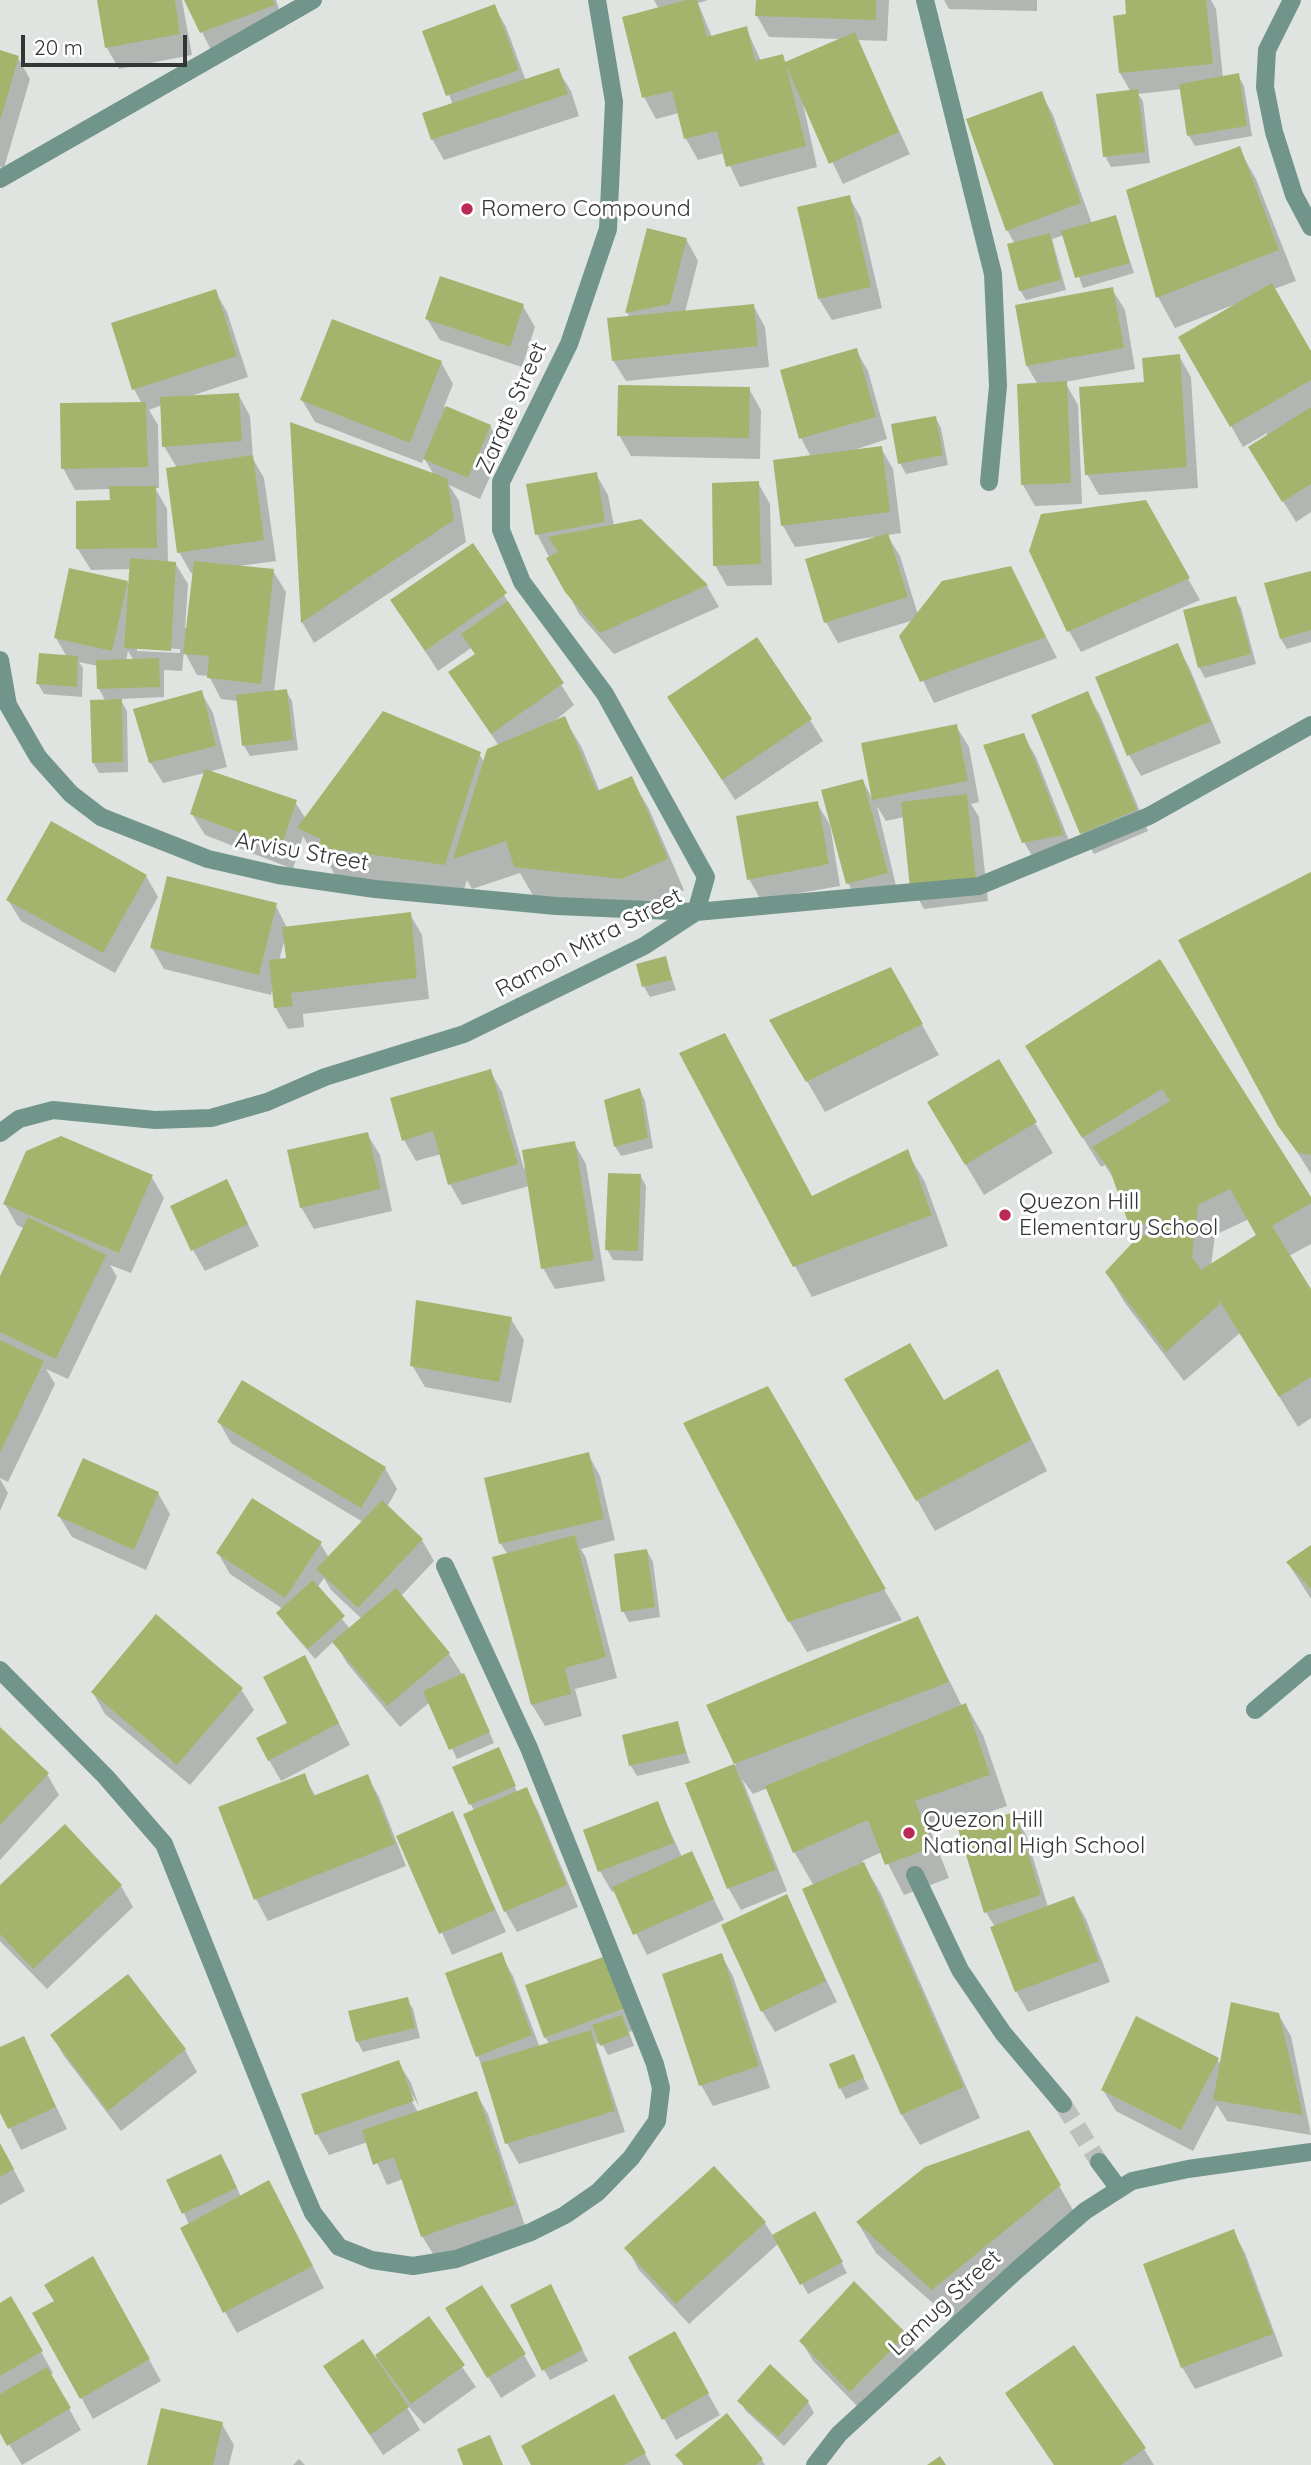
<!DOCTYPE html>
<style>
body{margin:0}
#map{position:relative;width:1311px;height:2465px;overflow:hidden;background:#dfe4e0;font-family:Quicksand,sans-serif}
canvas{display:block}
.scale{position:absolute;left:21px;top:35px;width:166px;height:32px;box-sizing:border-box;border:4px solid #343534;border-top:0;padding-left:9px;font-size:21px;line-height:24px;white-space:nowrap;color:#343534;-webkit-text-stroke:5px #fff;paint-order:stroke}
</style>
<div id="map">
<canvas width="1311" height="2465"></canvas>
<div class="scale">20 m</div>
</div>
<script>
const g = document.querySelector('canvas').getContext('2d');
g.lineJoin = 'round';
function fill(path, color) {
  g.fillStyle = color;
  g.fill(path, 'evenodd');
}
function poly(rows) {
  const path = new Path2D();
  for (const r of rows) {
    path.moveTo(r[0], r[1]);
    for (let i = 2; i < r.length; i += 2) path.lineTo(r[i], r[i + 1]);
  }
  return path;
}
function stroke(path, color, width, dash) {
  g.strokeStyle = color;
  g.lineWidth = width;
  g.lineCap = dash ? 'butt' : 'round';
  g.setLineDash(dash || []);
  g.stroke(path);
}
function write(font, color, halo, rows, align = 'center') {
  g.font = font + ' Quicksand,sans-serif';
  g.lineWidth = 6;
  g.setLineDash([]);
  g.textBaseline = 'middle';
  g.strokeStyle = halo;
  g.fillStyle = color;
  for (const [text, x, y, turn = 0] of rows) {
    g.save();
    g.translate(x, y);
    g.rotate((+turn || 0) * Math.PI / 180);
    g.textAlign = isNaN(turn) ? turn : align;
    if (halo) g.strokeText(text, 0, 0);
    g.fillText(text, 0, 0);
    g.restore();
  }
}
fill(poly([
 [98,0,182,0,192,55,119,69,107,48],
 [186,0,276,0,285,27,213,54],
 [654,0,708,0,698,3,712,37,746,28,761,61,782,56,786,64,842,39,769,37,757,16,758,0,889,0,887,41,857,40,910,154,843,184,802,99,817,167,740,187,724,153,698,160,686,139,679,113,656,119,644,97,659,9],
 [944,0,1037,0,1037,11,949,9],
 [1127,0,1211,0,1216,9,1223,78,1238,75,1244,86,1252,136,1195,146,1189,136,1182,89,1138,94,1143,101,1150,163,1111,167,1105,156,1131,92,1120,73,1115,18,1128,16],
 [494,6,506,27,526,81,558,70,571,91,579,116,444,160,432,139,453,105,425,32],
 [0,52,18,58,30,79,4,168,0,167],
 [1041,93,1053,115,1092,224,1115,217,1134,273,1083,288,1064,235,1052,239,1066,290,1026,300,1020,290,1015,244,1007,230],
 [1239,149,1256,179,1296,281,1274,289,1311,355,1311,512,1296,522,1263,469,1267,433,1243,447,1181,338,1233,305,1175,328,1158,297],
 [849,197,861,218,882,308,832,320,819,299],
 [686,239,698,261,685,312,753,305,765,327,769,367,626,381,613,360,630,318,627,312],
 [1112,289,1125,310,1135,369,1065,382,1078,405,1082,504,1035,506,1023,485,1038,385,1027,366],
 [215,291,227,312,248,377,191,396,238,394,250,416,253,459,264,478,276,561,239,566,273,571,286,592,274,692,286,691,292,701,298,750,250,756,244,746,238,701,221,699,209,676,197,675,184,651,182,671,164,670,164,697,120,699,127,711,128,772,99,773,93,762,106,702,99,689,98,666,79,662,83,668,82,697,44,694,38,684,67,657,56,638,127,582,130,587,131,569,91,570,78,549,111,502,111,489,75,490,63,468,142,404,134,389],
 [162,405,164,446,177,468,179,552,191,573,195,573,188,628,185,628,188,584,175,563,168,563,167,509,155,488,159,488,158,425,149,410],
 [137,647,180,649,180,653,137,651],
 [128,651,134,661,126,661],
 [523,306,535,327,522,367,440,340,427,319],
 [856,350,868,371,887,439,848,452,881,448,893,469,901,533,887,535,900,556,918,615,1022,590,1057,658,934,703,901,636,914,620,838,643,826,622,875,537,795,547,783,526,775,461,811,457,801,438],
 [1179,356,1191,377,1198,488,1099,495,1087,474,1146,384],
 [441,362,453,384,444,407,490,426,503,448,480,499,449,485,459,501,466,542,314,643,302,622,292,425,434,475,424,458,422,463,315,422,302,400],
 [749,389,761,410,760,459,631,456,619,435],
 [935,417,941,428,948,465,906,474,900,463],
 [596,474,608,495,614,526,640,520,707,586,719,607,614,654,579,614,537,534],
 [758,483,770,504,772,585,727,586,715,565],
 [1145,502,1200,600,1081,652,1069,631],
 [472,545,574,705,551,724,564,718,582,748,600,792,631,778,649,809,684,890,639,910,534,897,520,873,472,889,467,880,462,895,336,877,329,864,316,859,303,836,293,869,205,835,192,814,205,773,163,783,150,762,201,692,213,713,227,767,208,772,295,802,306,819,479,754,485,763,499,746,450,672,476,655,471,648,438,671,392,600],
 [1311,572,1311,642,1287,649,1281,639],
 [1235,598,1241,608,1256,664,1205,678,1199,667],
 [1177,646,1189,667,1221,743,1141,776,1129,755],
 [1087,694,1100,715,1148,831,1094,854,1082,833,1034,716],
 [669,698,810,720,823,741,735,800],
 [956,726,969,747,979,802,971,804,979,817,988,901,924,909,912,887,904,817,886,821,877,806,898,894,860,904,848,883,863,781,872,798],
 [1023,735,1036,757,1075,856,1036,863,1024,842],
 [817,803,830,825,840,886,761,900,749,879],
 [1311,874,1311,1174,1280,1125],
 [146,876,158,897,115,973,21,921,8,900],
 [275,904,287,928,410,914,422,935,429,999,303,1014,304,1027,288,1029,276,1008,273,986,271,995,164,969,152,948],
 [285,938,288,960,279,961],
 [665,958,676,990,650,997,644,987],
 [1160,962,1311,1201,1311,1244,1289,1256,1311,1292,1311,1418,1298,1427,1240,1333,1184,1381,1125,1303,1107,1273,1139,1239,1117,1184,1105,1165,1101,1167,1045,1076],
 [1249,1219,1259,1236,1211,1266,1215,1235],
 [908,1000,939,1055,825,1112,772,1021],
 [998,1061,1053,1153,984,1195,947,1133],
 [490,1071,502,1092,524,1169,574,1143,586,1164,605,1281,555,1289,543,1268,529,1186,462,1205,450,1184,441,1154,416,1161,404,1140],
 [640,1090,645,1101,653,1148,621,1156,615,1146],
 [367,1134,380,1155,392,1211,314,1229,301,1207],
 [907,1152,925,1182,948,1246,812,1297,795,1266,812,1198],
 [640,1175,646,1186,643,1261,613,1260,607,1249],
 [151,1176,164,1198,131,1273,110,1265,117,1277,68,1379,46,1369,55,1384,8,1482,0,1478,0,1280,25,1229,17,1225,5,1204],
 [227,1182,259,1246,205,1271,193,1250],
 [511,1319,524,1340,511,1403,425,1387,412,1365],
 [998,1371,1047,1471,935,1531,847,1379,943,1403],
 [767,1389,902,1620,807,1652,789,1621],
 [219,1422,385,1468,397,1489,387,1507,422,1540,434,1561,401,1596,449,1654,469,1685,494,1743,457,1759,430,1702,400,1727,347,1663,334,1641,315,1659,285,1624,279,1613,283,1609,230,1574,218,1553,320,1543,329,1558,363,1522,231,1443],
 [324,1578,331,1590,362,1619,350,1629,317,1588],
 [588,1454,600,1476,615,1540,581,1549,586,1558,617,1678,575,1689,582,1716,545,1726,532,1705,508,1555,501,1544,486,1479],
 [0,1479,8,1493,0,1511],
 [158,1493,170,1514,146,1570,72,1537,59,1516],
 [1311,1547,1311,1599,1288,1563],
 [647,1551,653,1562,660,1617,629,1622,623,1611],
 [918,1618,962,1706,966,1705,983,1735,1007,1806,931,1832,949,1878,904,1895,882,1852,862,1861,881,1894,980,2118,920,2145,902,2115,805,1890,814,1886,795,1853,768,1788,753,1794,742,1779,787,1891,741,1910,729,1889,687,1784,736,1765,708,1706],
 [316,1678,350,1745,281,1781,269,1760],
 [241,1689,254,1710,190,1785,105,1714,93,1693],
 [677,1723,690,1763,637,1776,631,1766,624,1737],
 [0,1730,47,1774,59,1795,0,1860],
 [502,1758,518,1794,526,1789,538,1811,578,1907,517,1932,505,1911,474,1811,454,1768],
 [304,1775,316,1797,367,1776,379,1797,406,1866,268,1921,256,1899],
 [657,1803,682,1857,691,1853,724,1920,647,1955,615,1891,612,1892,600,1871],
 [452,1814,506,1932,452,1955,399,1837],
 [1014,1814,1026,1835,1048,1907,1074,1898,1086,1919,1110,1982,1028,2012,1016,1991,995,1927,986,1912],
 [121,1886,133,1907,47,1989,0,1941,0,1888],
 [786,1896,837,2002,775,2032,762,2011],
 [501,1955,513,1976,540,2048,550,2045,545,2037,606,1958,636,2030,629,2032,634,2046,608,2055,601,2042,596,2044,625,2132,519,2164,507,2143,478,2056],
 [721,1955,733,1976,770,2088,713,2106,701,2085],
 [128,1976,185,2050,197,2072,121,2131,64,2056,52,2035],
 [407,1999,413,2009,420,2038,363,2052,357,2041],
 [1278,2014,1291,2036,1311,2135,1227,2121,1217,2105,1193,2151,1116,2111,1103,2090,1217,2059,1221,2065],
 [23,2038,67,2129,21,2150,0,2108,0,2049],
 [853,2056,869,2089,846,2099,840,2088],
 [398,2062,411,2083,419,2106,411,2093,408,2095,418,2112,476,2093,488,2114,525,2226,435,2257,422,2236,403,2179,387,2185,368,2142,329,2155,317,2134],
 [1028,2132,1077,2217,951,2319,876,2253,858,2223],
 [0,2144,25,2191,0,2205],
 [227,2166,241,2197,281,2204,324,2288,237,2333,225,2312,184,2213],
 [714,2169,765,2223,773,2236,815,2213,847,2273,808,2294,779,2243,689,2324,639,2270,627,2248],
 [1233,2231,1245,2253,1283,2356,1195,2389,1182,2367],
 [105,2280,161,2381,93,2419,35,2314],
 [556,2297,588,2361,550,2380,544,2370],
 [11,2298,53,2373,50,2375,81,2430,22,2465,0,2430,0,2305],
 [428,2318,476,2387,424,2424,404,2402,420,2430,383,2455,338,2387],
 [459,2329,524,2355,536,2376,501,2398],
 [674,2333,720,2415,676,2440,630,2358],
 [906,2335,918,2356,863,2412,814,2362,801,2341],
 [770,2367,808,2402,814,2413,784,2446,746,2411,740,2401],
 [1007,2394,1144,2449,1154,2465,1054,2465],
 [625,2417,651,2465,533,2465],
 [222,2424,234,2445,229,2465,149,2465],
 [678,2455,762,2460,765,2465,683,2465],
 [299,2459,305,2465,293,2465]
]), '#0003');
fill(poly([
 [97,0,175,0,180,34,105,48],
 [184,0,273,0,275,5,200,33],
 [686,0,697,0,707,37,747,26,755,61,783,54,785,62,855,32,899,132,829,164,786,65,806,146,726,167,717,131,684,139,672,91,642,98,622,17],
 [756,0,876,0,876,20,755,16],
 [1125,0,1206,0,1213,64,1119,73,1113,16,1126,14],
 [495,4,519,70,446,96,422,31],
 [0,50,19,56,1,118,0,118],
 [559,68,568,94,431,140,422,113],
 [1239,73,1247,126,1187,136,1179,84],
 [1138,89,1145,152,1103,157,1096,94],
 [1042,91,1081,203,1006,231,966,119],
 [1240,146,1279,250,1156,298,1126,190],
 [850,195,871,287,818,299,797,207],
 [1116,215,1130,263,1075,278,1061,231],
 [647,228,687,238,670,304,625,313],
 [1050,233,1061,280,1019,291,1007,244],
 [440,276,524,304,510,347,425,319],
 [1272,283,1311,351,1311,380,1230,427,1178,337],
 [1113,287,1124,348,1026,366,1015,305],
 [216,289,237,356,132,390,111,323],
 [754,304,758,346,612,361,607,318],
 [332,319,442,361,410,443,300,400],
 [857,348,876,417,799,439,780,370],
 [1180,354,1187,467,1085,475,1079,387,1144,382,1142,358],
 [1067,381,1071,483,1021,485,1017,384],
 [618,385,750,387,749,438,617,436],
 [239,393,242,441,162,447,160,397],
 [146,402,148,467,61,469,60,403],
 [446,406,491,425,468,478,423,459],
 [1311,407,1311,484,1282,502,1248,447],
 [936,416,943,455,898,464,891,424],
 [290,422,447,478,454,520,301,623],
 [882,446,890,512,781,526,773,460],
 [253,455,264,540,177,553,166,468],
 [597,472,605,522,535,535,526,484],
 [759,481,761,564,713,566,712,483],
 [109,486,156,486,157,548,76,549,76,501,110,500],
 [1146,500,1190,578,1067,632,1029,551,1041,514],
 [641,519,708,585,600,633,565,592,546,558,558,552,548,537],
 [888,533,908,597,824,623,805,559],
 [473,543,507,593,425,651,390,600],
 [130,558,176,562,171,651,124,648],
 [194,561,274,569,261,684,207,678,209,656,183,654],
 [1011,566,1046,637,920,682,899,636,942,581],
 [69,568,128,581,112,651,54,638],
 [1311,571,1311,630,1280,639,1264,583],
 [1236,596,1251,654,1198,668,1183,610],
 [508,601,564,683,491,734,448,672,475,654,461,634],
 [757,637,812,719,722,780,667,697],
 [1178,643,1210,722,1127,756,1095,677],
 [39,653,78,656,77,687,36,684],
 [159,658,160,687,97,689,96,660],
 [287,689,293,740,242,746,236,695],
 [202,690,216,746,149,763,133,709],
 [1088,691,1137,810,1080,834,1031,715],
 [122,699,123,762,92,763,90,700],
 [383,711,481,752,445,865,317,847,321,839,297,828],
 [565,716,597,791,632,776,668,859,621,879,514,867,506,841,453,859,487,749],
 [957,724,968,781,872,800,861,743],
 [1024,733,1064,835,1022,843,983,745],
 [205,769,297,800,281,848,190,814],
 [863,779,888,873,846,884,821,790],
 [967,794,976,880,910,888,901,802],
 [818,801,829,864,747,880,736,816],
 [51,821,147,875,103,953,6,900],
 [1311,872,1311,1155,1298,1153,1278,1126,1178,940],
 [167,876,277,903,259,975,150,948],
 [411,912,417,978,291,993,293,1006,274,1008,269,960,286,958,282,927],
 [666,956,672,980,642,987,636,964],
 [1160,959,1311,1197,1311,1203,1272,1226,1311,1289,1311,1377,1279,1397,1217,1297,1220,1304,1166,1352,1105,1272,1136,1239,1168,1224,1129,1225,1110,1170,1092,1147,1170,1101,1162,1089,1082,1138,1025,1046],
 [1230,1189,1256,1235,1201,1270,1192,1257,1198,1205],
 [891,967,923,1024,806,1082,769,1020],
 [725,1033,812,1196,908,1149,932,1215,793,1267,679,1053],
 [999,1059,1037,1122,965,1165,927,1102],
 [491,1069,518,1164,448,1185,433,1131,402,1141,390,1098],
 [640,1088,648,1138,614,1147,604,1100],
 [368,1132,381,1189,300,1208,287,1150],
 [61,1136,153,1175,119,1253,3,1204,26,1151],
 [575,1141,594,1260,541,1269,522,1150],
 [608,1173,641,1174,638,1251,605,1250],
 [227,1179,248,1224,191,1251,170,1206],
 [28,1217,106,1255,56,1359,0,1332,0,1276],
 [416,1300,512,1317,499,1382,410,1366],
 [0,1340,44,1361,0,1453],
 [910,1343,944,1400,998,1369,1031,1440,916,1501,844,1379],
 [242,1380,386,1467,361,1508,217,1422],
 [768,1386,886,1589,788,1622,683,1423],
 [589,1452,604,1519,499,1544,484,1478],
 [83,1458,159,1492,134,1550,57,1516],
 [252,1498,322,1542,285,1598,216,1553],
 [382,1500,423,1539,358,1608,316,1569],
 [575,1535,606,1657,565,1668,571,1694,531,1705,492,1557],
 [1311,1545,1311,1589,1286,1562],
 [647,1549,655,1607,621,1612,614,1554],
 [313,1580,345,1616,308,1649,276,1613],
 [396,1588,450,1653,387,1706,332,1642],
 [156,1614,243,1688,177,1765,91,1692],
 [918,1616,949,1682,734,1764,706,1705],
 [305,1655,339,1723,268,1761,256,1738,287,1723,263,1677],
 [464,1673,490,1732,449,1750,423,1691],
 [966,1703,990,1775,915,1801,933,1847,885,1865,868,1820,793,1853,765,1786],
 [678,1721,686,1753,629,1766,622,1735],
 [0,1727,49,1773,0,1825],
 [499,1747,516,1786,469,1805,452,1767],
 [734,1764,776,1870,727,1889,685,1783],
 [305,1773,313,1796,368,1774,395,1844,254,1900,218,1807],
 [527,1787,567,1885,504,1912,463,1814],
 [658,1801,674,1843,598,1872,583,1830],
 [453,1811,495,1910,439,1934,396,1836],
 [1015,1812,1041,1895,984,1913,958,1829],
 [65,1824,122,1885,33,1969,0,1934,0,1885],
 [692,1851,714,1899,633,1935,612,1887],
 [864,1862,964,2087,901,2115,802,1889],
 [787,1894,826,1981,761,2012,721,1925],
 [1074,1896,1099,1961,1015,1992,990,1927],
 [502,1952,532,2035,476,2057,445,1973],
 [722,1953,759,2066,699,2086,662,1974],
 [606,1956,625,2008,544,2038,525,1985],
 [128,1974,186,2049,108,2111,50,2035],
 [408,1997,415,2028,356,2042,348,2011],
 [1231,2002,1279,2013,1303,2115,1213,2100],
 [622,2015,629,2035,600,2046,592,2025],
 [1136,2016,1219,2058,1181,2130,1101,2090],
 [591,2030,615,2111,505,2144,481,2063],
 [24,2036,56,2107,8,2129,0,2113,0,2047],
 [854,2054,864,2078,839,2089,829,2064],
 [399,2060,414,2101,315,2135,301,2094],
 [477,2091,515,2205,421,2237,394,2157,373,2165,362,2130],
 [1029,2130,1061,2185,932,2290,856,2222,925,2167],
 [0,2143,14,2169,0,2177],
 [221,2154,237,2188,182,2214,166,2180],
 [714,2166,766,2222,676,2304,624,2248],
 [269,2180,313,2266,223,2313,180,2228],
 [815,2211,843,2262,800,2285,772,2235],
 [1234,2229,1273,2334,1181,2368,1143,2264],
 [93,2256,150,2359,80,2399,32,2313,54,2301,44,2285],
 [854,2281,907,2334,850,2392,799,2341],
 [551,2284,583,2350,542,2371,510,2305],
 [482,2285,526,2354,487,2378,445,2308],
 [11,2296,43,2351,0,2376,0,2303],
 [429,2316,465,2365,411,2404,375,2355],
 [675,2331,709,2393,662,2420,628,2357],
 [363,2339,409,2407,370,2435,323,2366],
 [1074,2345,1146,2448,1121,2465,1054,2465,1005,2393],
 [770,2364,809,2401,778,2437,737,2401],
 [47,2367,71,2408,7,2446,0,2433,0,2394],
 [614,2394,646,2453,624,2465,531,2465,521,2446],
 [161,2408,223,2422,213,2465,147,2465],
 [727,2413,763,2459,756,2465,684,2465,675,2455],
 [490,2435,503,2465,463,2465,457,2449],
 [940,2456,946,2465,927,2465]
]), '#a4b46d');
stroke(poly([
 [1063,2104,1099,2162]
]), '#bdc1be', 18, [18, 9]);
stroke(poly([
 [925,0,993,274,998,386,989,482],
 [1292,0,1267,50,1265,87,1274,132,1294,195,1311,227],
 [0,179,313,0],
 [0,660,8,705,38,757,71,794,101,817,208,859,278,875,375,889,556,906,696,912,706,877,605,694,522,582,501,530,501,482,569,344,608,229,614,102,597,0],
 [0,1133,19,1119,53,1110,155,1120,211,1118,267,1102,325,1077,464,1034,644,946,696,912,979,886,1149,816,1311,725],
 [0,1670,106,1777,164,1844,298,2178,313,2213,339,2247,372,2260,413,2266,456,2259,531,2232,565,2215,598,2192,631,2158,657,2121,661,2088,655,2064,529,1748,445,1566],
 [1255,1710,1311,1663],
 [915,1875,960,1970,1003,2033,1063,2104],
 [1099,2162,1119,2189],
 [815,2465,839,2434,1017,2270,1085,2211,1132,2181,1188,2169,1311,2152]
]), '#71958b', 18);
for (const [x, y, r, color] of [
 [467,209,7,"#ba2a57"],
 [1005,1215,7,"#ba2a57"],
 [909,1833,7,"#ba2a57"]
]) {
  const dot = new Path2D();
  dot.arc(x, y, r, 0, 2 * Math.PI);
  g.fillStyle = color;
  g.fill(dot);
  stroke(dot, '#fff', 2.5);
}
write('23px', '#343534', '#fff', [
 ["Romero Compound",481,209],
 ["Quezon Hill",1019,1202],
 ["Elementary School",1019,1228],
 ["Quezon Hill",923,1820],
 ["National High School",923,1846]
], 'left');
write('23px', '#343534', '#fff', [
 ["Zarate Street",512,408,-66],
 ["Arvisu Street",302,852,10],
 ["Ramon Mitra Street",589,943,-28],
 ["Lamug Street",945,2303,-43]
]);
</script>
